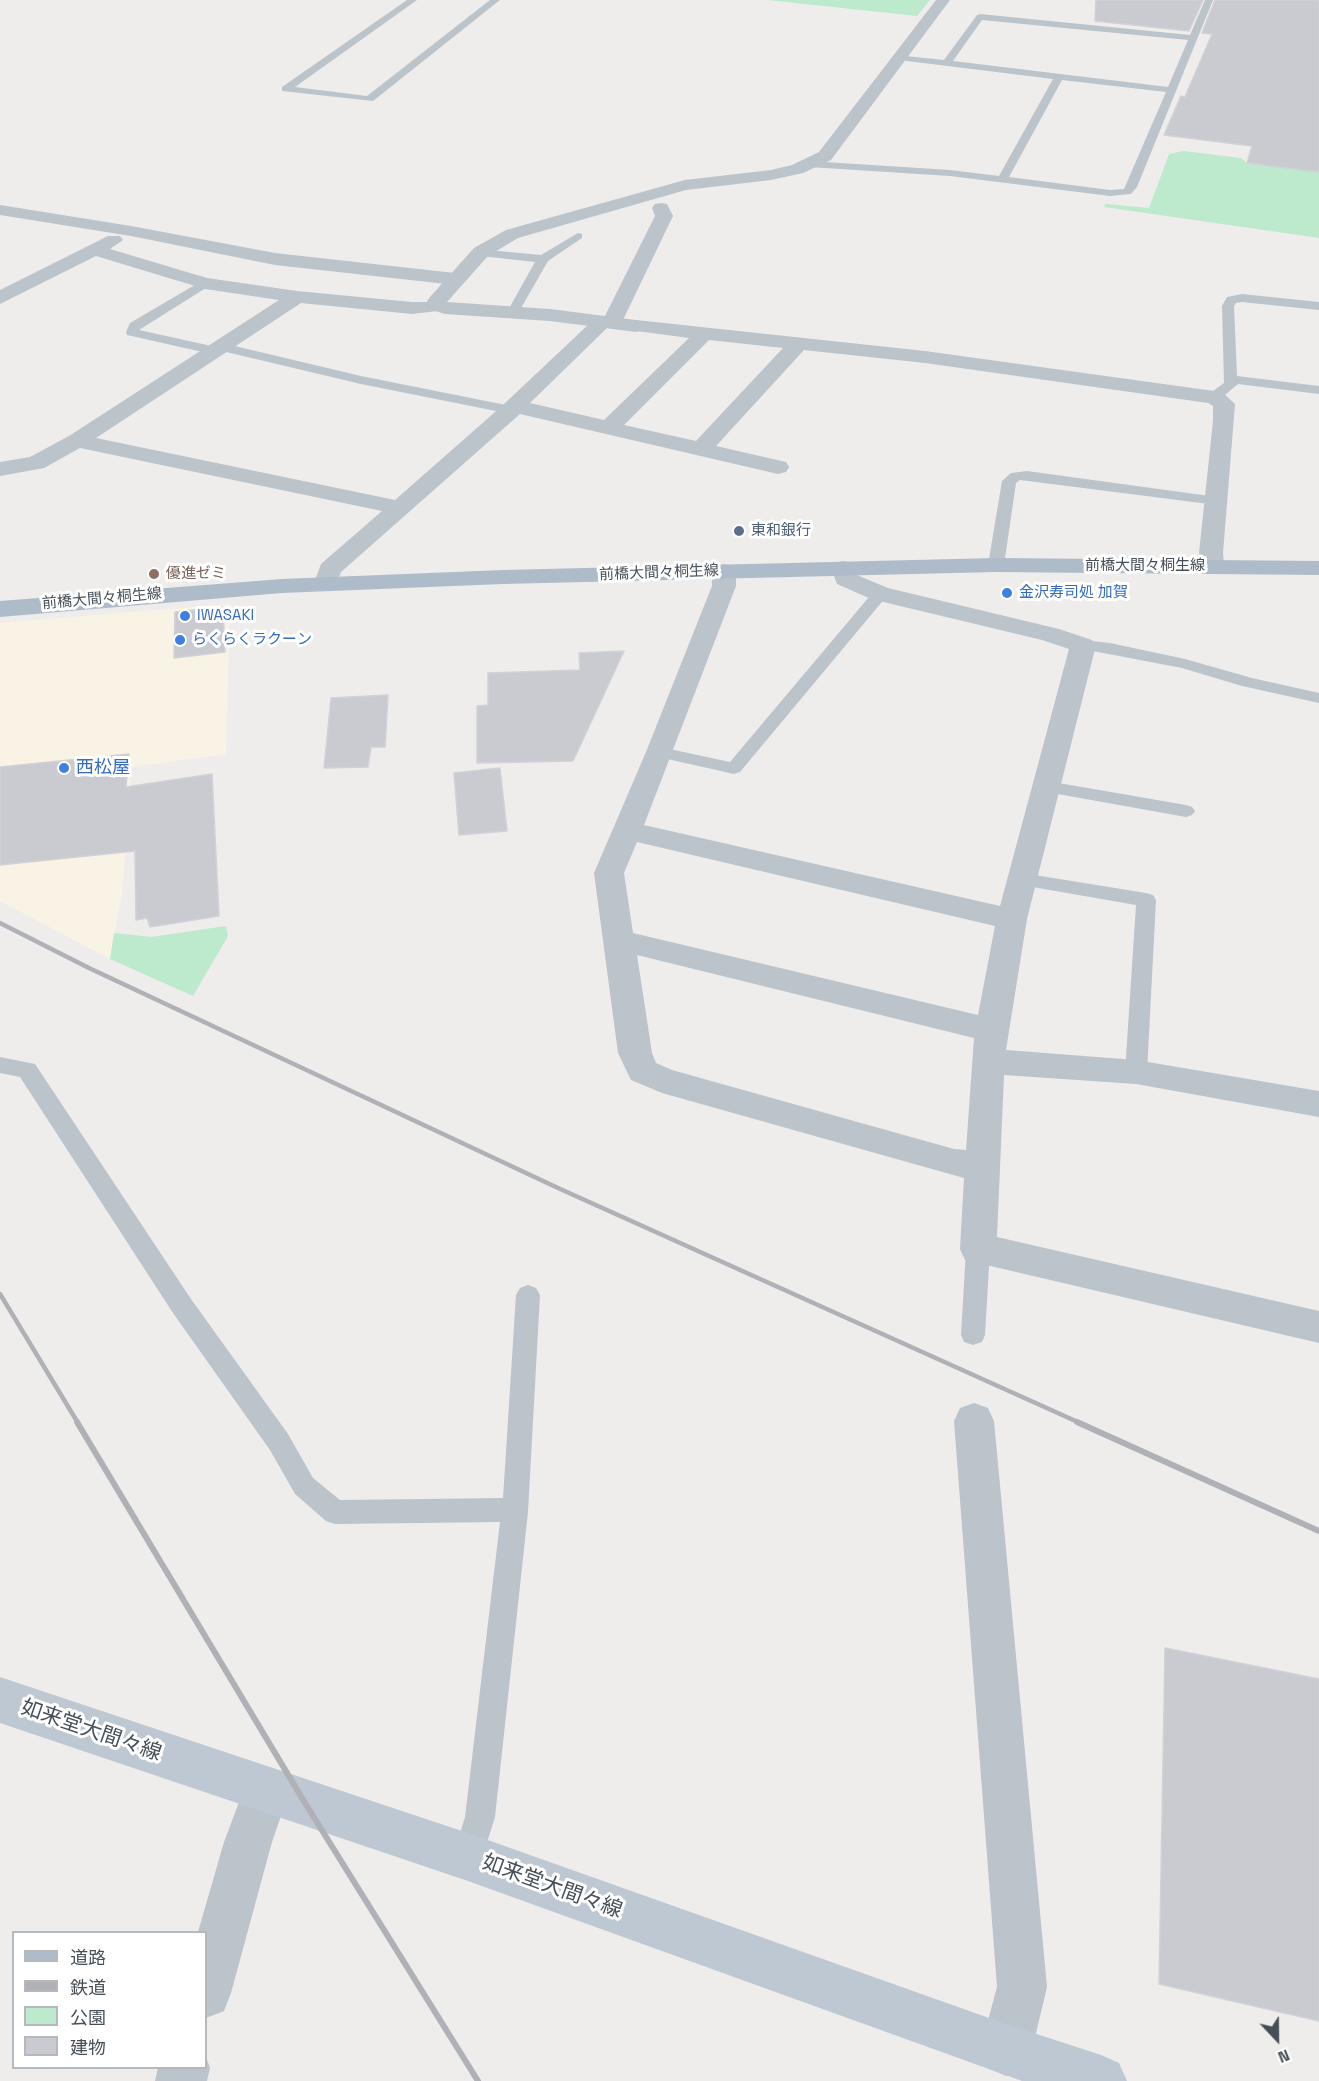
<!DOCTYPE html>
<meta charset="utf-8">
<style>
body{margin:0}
#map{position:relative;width:1319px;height:2081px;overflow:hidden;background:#efecec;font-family:"Space Grotesk","Noto Sans JP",sans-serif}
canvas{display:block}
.legend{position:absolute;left:12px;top:1931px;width:195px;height:138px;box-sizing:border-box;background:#fff;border:2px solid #b5b9bc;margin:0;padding:8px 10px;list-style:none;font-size:18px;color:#464f57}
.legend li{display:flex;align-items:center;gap:12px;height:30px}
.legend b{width:30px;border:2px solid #b5b9bc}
.north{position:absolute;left:1247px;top:2009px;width:60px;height:60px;-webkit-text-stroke:4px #fff;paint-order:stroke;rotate:158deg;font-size:16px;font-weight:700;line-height:24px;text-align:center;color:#464f57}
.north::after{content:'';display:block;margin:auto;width:21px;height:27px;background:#464f57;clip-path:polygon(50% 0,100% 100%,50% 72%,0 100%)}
</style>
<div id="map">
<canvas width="1319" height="2081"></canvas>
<ul class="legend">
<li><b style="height:8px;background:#aebcc9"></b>道路</li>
<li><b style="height:8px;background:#afb1b6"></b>鉄道</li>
<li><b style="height:16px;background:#bde9cd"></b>公園</li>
<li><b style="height:16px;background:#cacbd0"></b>建物</li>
</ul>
<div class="north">N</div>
</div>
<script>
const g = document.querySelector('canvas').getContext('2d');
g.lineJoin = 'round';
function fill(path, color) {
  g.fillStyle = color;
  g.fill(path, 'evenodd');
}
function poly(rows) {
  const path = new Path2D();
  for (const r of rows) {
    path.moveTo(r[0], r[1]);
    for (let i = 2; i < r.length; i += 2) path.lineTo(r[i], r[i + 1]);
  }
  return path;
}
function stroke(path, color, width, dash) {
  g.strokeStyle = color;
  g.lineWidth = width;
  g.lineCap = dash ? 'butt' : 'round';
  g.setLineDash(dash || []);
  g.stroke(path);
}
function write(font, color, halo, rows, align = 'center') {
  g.font = font + ' "Space Grotesk","Noto Sans JP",sans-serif';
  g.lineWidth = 6;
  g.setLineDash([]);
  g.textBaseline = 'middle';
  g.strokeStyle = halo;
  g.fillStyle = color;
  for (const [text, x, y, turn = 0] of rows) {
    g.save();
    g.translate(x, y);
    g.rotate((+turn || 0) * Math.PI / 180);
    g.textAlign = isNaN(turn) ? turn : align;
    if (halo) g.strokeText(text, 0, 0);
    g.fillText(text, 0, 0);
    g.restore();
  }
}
fill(poly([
 [230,604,226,754,131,767,122,894,110,959,0,901,0,623]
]), '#f9f3e5');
fill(poly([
 [768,0,930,0,917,16],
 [1184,151,1241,158,1247,163,1319,172,1319,238,1104,207,1106,204,1149,208,1169,154],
 [226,926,228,936,193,996,110,959,114,933,151,937]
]), '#bde9cd');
const building = poly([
 [1096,0,1203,0,1189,31,1095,21,1096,0],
 [1215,0,1319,0,1319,172,1247,163,1252,146,1164,135,1181,96,1185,97,1212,34,1202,33,1215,0],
 [223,607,225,652,174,658,175,612,223,607],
 [624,651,573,761,477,763,477,706,488,705,488,673,580,670,579,653,624,651],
 [388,695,385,747,371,747,368,767,324,768,331,698,388,695],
 [129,754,126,787,212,774,219,916,150,927,147,918,136,920,135,851,0,865,0,767,129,754],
 [500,768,507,831,459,835,454,773,500,768],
 [1165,1648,1319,1679,1319,2021,1159,1984,1165,1648]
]);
fill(building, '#cacbd0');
stroke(building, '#d0d2d7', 1.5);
fill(poly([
 [407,0,417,0,295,87,367,96,490,0,500,0,373,101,282,91,282,87,407,0],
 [1205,0,1213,0,1137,187,1131,194,1110,196,950,176,809,167,804,164,809,161,950,170,999,176,1053,79,899,60,894,57,896,55,944,60,977,15,980,14,1190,35,1205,0],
 [982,20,1188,40,1168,87,953,61,982,20],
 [1062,80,1166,92,1124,189,1110,190,1009,177,1062,80],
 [578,233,582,234,582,238,548,261,517,315,509,315,507,312,535,262,481,256,477,255,477,249,541,255,578,233],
 [205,279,209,280,209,286,139,330,216,347,222,343,361,376,511,406,518,410,511,414,361,384,222,351,216,355,127,335,126,332,130,323,205,279],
 [1242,294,1319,302,1319,310,1242,302,1236,303,1234,306,1237,376,1319,386,1319,394,1238,384,1219,400,1209,400,1207,397,1209,394,1224,383,1222,306,1227,297,1242,294],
 [1027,471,1217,497,1224,501,1217,505,1020,480,1016,483,1004,565,996,570,991,568,988,565,1002,481,1011,473,1027,471],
 [880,589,886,591,888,594,886,597,740,772,734,774,654,756,651,752,654,748,660,747,730,762,874,591,880,589],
 [1083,640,1110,643,1185,659,1252,678,1319,693,1319,703,1242,686,1182,668,1077,648,1075,645,1077,642,1083,640],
 [1047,781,1186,805,1192,807,1195,811,1192,815,1186,817,1041,791,1038,787,1041,783,1047,781],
 [1022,873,1146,893,1153,895,1156,900,1147,1072,1144,1078,1136,1080,1128,1078,1125,1072,1136,905,1015,884,1012,879,1015,874,1022,873],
 [0,1057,35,1064,191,1299,288,1434,313,1478,340,1500,503,1498,516,1295,520,1288,528,1285,536,1288,540,1295,528,1512,495,1817,479,1868,468,1872,457,1868,453,1857,465,1817,500,1522,335,1524,326,1521,295,1494,270,1450,173,1313,20,1077,0,1073,0,1057],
 [978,1239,986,1242,990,1249,985,1335,982,1342,973,1345,964,1342,961,1335,966,1249,970,1242,978,1239]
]), '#bbc4ca');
fill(poly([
 [661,203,667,204,673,216,622,322,619,326,608,327,530,403,604,420,689,338,629,330,626,326,629,322,636,320,925,351,1214,391,1222,392,1235,404,1223,553,1224,566,1221,571,1212,573,1203,571,1200,566,1199,553,1213,421,1213,406,1208,403,925,363,804,350,716,446,786,462,789,467,786,472,778,474,520,414,341,572,335,588,326,590,317,588,314,583,321,564,382,511,80,448,44,468,0,476,0,462,30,457,69,436,279,300,205,289,96,256,0,304,0,290,108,236,120,236,123,240,110,249,207,278,297,291,412,302,446,302,449,306,446,310,412,314,301,303,96,438,395,500,503,405,589,324,594,317,605,316,655,216,652,208,655,204,661,203],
 [709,340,783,348,696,441,624,425,709,340],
 [0,205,131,226,275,253,455,273,462,275,465,279,462,283,455,285,275,265,131,236,0,215,0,205],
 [843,561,852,563,857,575,888,588,1059,629,1092,640,1096,645,1027,919,1006,1050,1136,1060,1319,1091,1319,1117,1136,1084,1004,1075,997,1237,1319,1311,1319,1343,965,1260,960,1249,964,1178,662,1093,631,1080,618,1053,594,873,646,752,712,586,712,571,715,566,724,564,733,566,736,571,736,586,644,825,1000,906,1069,649,1042,640,871,599,837,584,831,568,834,563,843,561],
 [637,842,995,926,978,1015,633,933,624,873,637,842],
 [637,955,974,1038,966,1150,954,1149,672,1070,656,1063,652,1053,637,955],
 [974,1403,988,1408,994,1421,1047,1987,1032,2050,1024,2068,1006,2076,988,2068,980,2050,997,1987,954,1421,960,1408,974,1403],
 [267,1767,284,1773,290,1790,272,1842,231,1993,224,2011,206,2018,206,1932,198,1932,224,1842,250,1773,267,1767],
 [206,2057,210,2068,207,2081,155,2081,158,2068,206,2068,206,2057]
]), '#bbc4ca');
fill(poly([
 [936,0,950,0,831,160,803,173,771,180,686,190,518,238,488,256,447,302,550,309,636,320,643,322,646,326,643,330,636,332,550,321,445,314,432,310,429,306,427,301,430,297,474,248,506,230,685,180,771,170,792,165,819,152,936,0]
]), '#bbc4ca');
fill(poly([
 [0,1677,468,1833,1006,2024,1101,2055,1119,2063,1127,2081,1022,2081,468,1881,0,1723,0,1677]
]), '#bec8d2');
fill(poly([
 [996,558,1319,561,1319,575,996,572,503,584,282,593,0,617,0,601,282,579,503,570,996,558]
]), '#aebcc9');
stroke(poly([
 [0,923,89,968,558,1188,1080,1423],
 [0,1294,78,1423]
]), '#afb1b6', 4.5);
stroke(poly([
 [77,1422,305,1803,478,2081],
 [1077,1422,1319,1531]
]), '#afb1b6', 6);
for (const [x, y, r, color] of [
 [739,531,6,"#5c6f8a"],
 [154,574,6,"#8d6e63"],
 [1007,593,6,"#3f7fe0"],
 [185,616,6,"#3f7fe0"],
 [180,640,6,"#3f7fe0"],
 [64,768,6,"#3f7fe0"]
]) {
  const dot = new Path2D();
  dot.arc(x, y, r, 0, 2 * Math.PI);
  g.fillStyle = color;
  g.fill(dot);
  stroke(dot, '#fff', 2);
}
write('15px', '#4e5e75', '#fff', [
 ["東和銀行",751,531]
], 'left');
write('15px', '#464f57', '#fff', [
 ["前橋大間々桐生線",1145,566],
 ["前橋大間々桐生線",659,573,-2],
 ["前橋大間々桐生線",102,599,-5]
]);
write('15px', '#785e54', '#fff', [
 ["優進ゼミ",166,574]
], 'left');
write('15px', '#366cbe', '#fff', [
 ["金沢寿司処 加賀",1019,593],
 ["IWASAKI",197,616],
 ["らくらくラクーン",192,640]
], 'left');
write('18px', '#366cbe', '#fff', [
 ["西松屋",76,768]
], 'left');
write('21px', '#464f57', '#fff', [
 ["如来堂大間々線",91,1731,19],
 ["如来堂大間々線",552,1887,20]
]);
</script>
